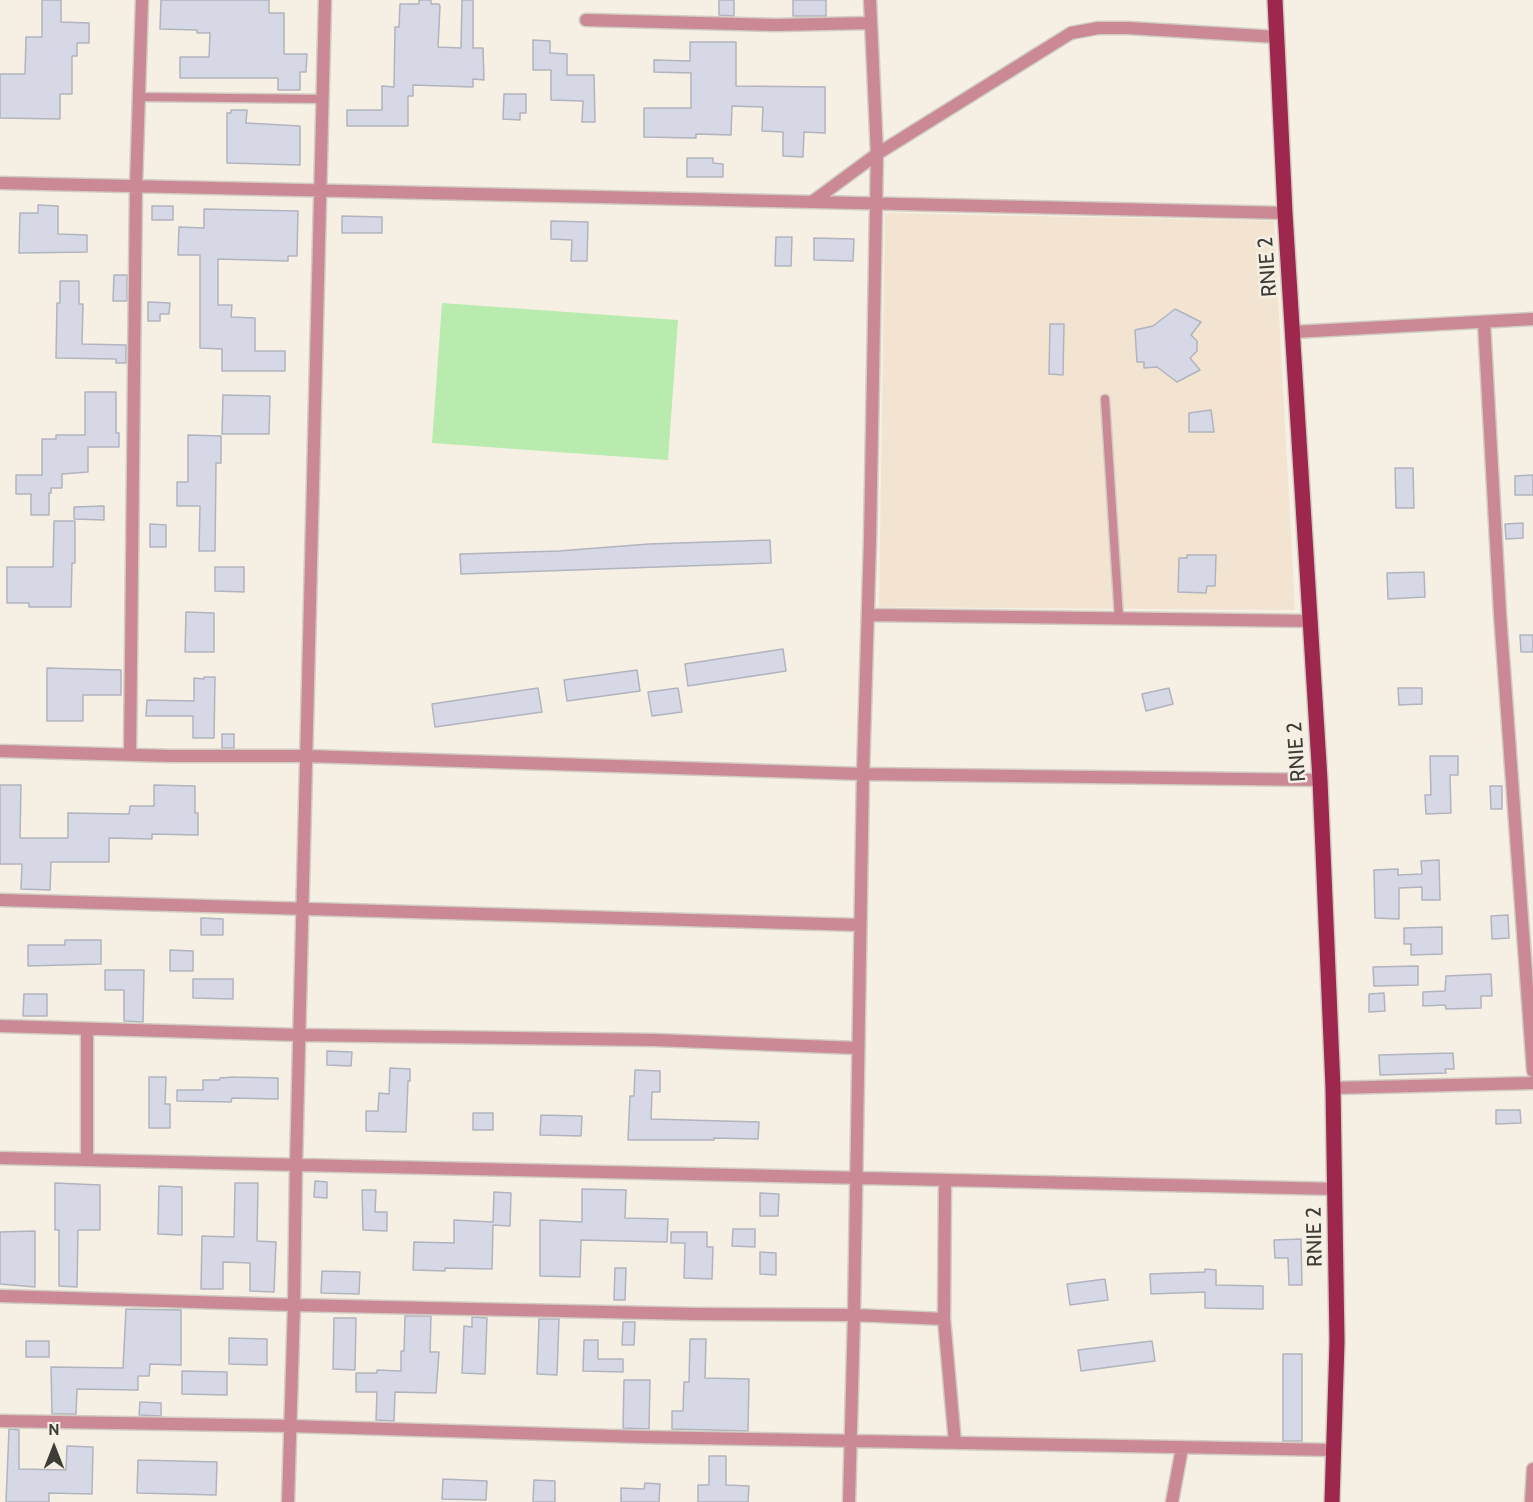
<!DOCTYPE html>
<style>
body{margin:0}
#map{position:relative;width:1533px;height:1502px;overflow:hidden;background:#f5f0e3;font-family:Cabin,sans-serif}
canvas{display:block}
.north{position:absolute;left:24px;top:1418px;width:60px;height:60px;-webkit-text-stroke:4px #f5f0e3;paint-order:stroke;rotate:0deg;font-size:16px;font-weight:700;line-height:24px;text-align:center;color:#3e3c37}
.north::after{content:'';display:block;margin:auto;width:21px;height:27px;background:#3e3c37;clip-path:polygon(50% 0,100% 100%,50% 72%,0 100%)}
</style>
<div id="map">
<canvas width="1533" height="1502"></canvas>
<div class="north">N</div>
</div>
<script>
const g = document.querySelector('canvas').getContext('2d');
g.lineJoin = 'round';
function fill(path, color) {
  g.fillStyle = color;
  g.fill(path, 'evenodd');
}
function poly(rows) {
  const path = new Path2D();
  for (const r of rows) {
    path.moveTo(r[0], r[1]);
    for (let i = 2; i < r.length; i += 2) path.lineTo(r[i], r[i + 1]);
  }
  return path;
}
function stroke(path, color, width, dash) {
  g.strokeStyle = color;
  g.lineWidth = width;
  g.lineCap = dash ? 'butt' : 'round';
  g.setLineDash(dash || []);
  g.stroke(path);
}
function write(font, color, halo, rows, align = 'center') {
  g.font = font + ' Cabin,sans-serif';
  g.lineWidth = 5;
  g.setLineDash([]);
  g.textBaseline = 'middle';
  g.strokeStyle = halo;
  g.fillStyle = color;
  for (const [text, x, y, turn = 0] of rows) {
    g.save();
    g.translate(x, y);
    g.rotate((+turn || 0) * Math.PI / 180);
    g.textAlign = isNaN(turn) ? turn : align;
    if (halo) g.strokeText(text, 0, 0);
    g.fillText(text, 0, 0);
    g.restore();
  }
}
fill(poly([
 [885,213,1274,221,1295,610,879,607]
]), '#f2e4d1');
fill(poly([
 [442,303,678,320,668,460,432,443]
]), '#b9ebaf');
const building = poly([
 [42,0,61,0,61,22,89,23,89,43,77,43,77,56,72,56,72,94,60,94,60,119,0,118,0,74,25,74,26,37,42,37,42,0],
 [161,0,269,0,269,13,284,13,284,54,307,54,306,72,300,72,300,90,278,90,278,78,180,78,180,57,209,57,210,33,197,33,197,30,160,29,161,0],
 [419,0,431,0,431,4,439,4,440,6,438,47,461,48,462,0,473,0,473,48,483,48,484,80,473,79,473,87,413,85,413,96,408,96,408,126,347,126,347,110,382,110,382,86,394,87,395,27,399,27,400,4,419,4,419,0],
 [719,0,734,0,734,16,719,15,719,0],
 [793,0,826,0,826,16,793,16,793,0],
 [533,40,550,41,550,53,567,54,567,75,594,75,595,122,582,122,583,101,551,100,551,70,533,70,533,40],
 [690,42,736,42,736,86,825,87,825,133,804,132,803,157,783,156,783,132,762,131,763,107,732,106,731,135,696,134,696,138,644,137,644,108,691,108,691,73,654,72,654,60,690,61,690,42],
 [504,94,526,94,526,113,520,113,520,120,503,119,504,94],
 [231,110,247,110,246,123,300,126,300,165,227,163,227,113,231,113,231,110],
 [687,158,713,158,713,163,723,164,723,177,687,177,687,158],
 [38,205,58,206,58,234,87,235,87,252,19,253,20,213,38,213,38,205],
 [152,206,173,206,173,220,152,220,152,206],
 [204,209,298,211,297,256,288,256,288,261,218,259,218,305,232,305,231,317,255,318,255,351,285,351,285,371,222,371,222,349,200,348,200,255,178,255,179,227,204,228,204,209],
 [342,216,382,217,382,233,342,233,342,216],
 [551,221,588,222,587,261,571,261,572,240,551,239,551,221],
 [776,237,792,237,791,266,775,266,776,237],
 [814,238,854,239,853,261,814,260,814,238],
 [114,275,127,275,127,301,113,301,114,275],
 [60,281,79,281,79,304,83,304,82,344,126,345,126,363,116,363,116,359,56,358,57,303,60,303,60,281],
 [148,302,170,303,169,314,160,314,160,321,148,321,148,302],
 [1175,309,1201,322,1191,335,1197,341,1197,351,1190,358,1200,370,1177,382,1157,367,1144,368,1144,362,1137,362,1135,330,1153,326,1175,309],
 [1050,324,1064,324,1063,375,1049,374,1050,324],
 [85,392,116,392,116,433,119,433,119,447,88,447,88,472,62,474,62,488,51,488,51,493,49,493,49,515,31,515,31,494,16,494,16,475,42,475,42,439,56,439,56,435,85,435,85,392],
 [223,395,270,396,269,434,222,434,223,395],
 [1211,410,1214,432,1189,432,1189,413,1211,410],
 [188,435,221,436,221,463,216,463,215,551,199,551,200,506,177,506,177,482,188,482,188,435],
 [1395,468,1413,468,1414,508,1396,508,1395,468],
 [1533,475,1533,495,1515,495,1515,476,1533,475],
 [104,506,104,520,74,519,74,507,104,506],
 [54,521,75,521,75,563,72,563,71,607,29,607,29,603,7,603,7,567,53,567,54,521],
 [1523,523,1523,538,1506,539,1505,524,1523,523],
 [150,524,166,525,166,547,150,547,150,524],
 [770,540,771,563,461,574,460,554,559,551,649,544,770,540],
 [1187,555,1216,555,1215,586,1207,586,1206,593,1178,592,1179,558,1187,558,1187,555],
 [215,567,244,567,244,592,215,591,215,567],
 [1424,572,1425,597,1388,599,1387,573,1424,572],
 [186,612,214,613,214,652,185,652,186,612],
 [1520,635,1533,635,1533,652,1521,652,1520,635],
 [783,649,786,671,688,686,685,664,783,649],
 [47,668,121,670,121,695,83,695,83,721,47,721,47,668],
 [637,670,640,691,567,701,564,680,637,670],
 [204,677,215,677,214,738,193,738,193,716,146,716,147,700,194,701,194,678,204,679,204,677],
 [538,688,542,712,435,727,432,704,538,688],
 [678,688,682,712,652,716,648,692,678,688],
 [1169,688,1173,704,1146,711,1142,694,1169,688],
 [1398,688,1422,688,1422,704,1399,705,1398,688],
 [222,734,234,734,234,748,222,748,222,734],
 [1430,756,1458,756,1458,775,1450,775,1451,813,1426,814,1425,795,1431,795,1430,756],
 [0,785,21,785,20,838,68,838,68,813,129,814,130,806,154,806,154,785,195,786,195,813,198,813,198,835,152,834,152,839,109,838,109,862,51,862,50,890,21,889,22,864,0,864,0,785],
 [1490,786,1502,786,1502,809,1491,809,1490,786],
 [1439,860,1440,900,1422,900,1422,887,1399,888,1399,919,1375,918,1374,870,1398,869,1398,875,1422,874,1421,861,1439,860],
 [1508,915,1509,938,1492,939,1491,916,1508,915],
 [201,918,223,919,223,935,201,935,201,918],
 [1442,927,1442,954,1411,955,1411,944,1404,944,1404,928,1442,927],
 [65,940,101,940,101,964,28,966,28,945,65,945,65,940],
 [170,950,193,951,193,971,170,971,170,950],
 [1418,966,1418,985,1374,986,1373,967,1418,966],
 [105,970,144,970,143,1022,124,1021,124,990,105,990,105,970],
 [1491,974,1492,996,1481,996,1481,1008,1446,1009,1445,1005,1423,1006,1423,992,1445,991,1446,976,1491,974],
 [193,979,233,979,233,999,193,998,193,979],
 [1384,993,1385,1011,1369,1012,1369,994,1384,993],
 [24,994,47,994,47,1016,23,1016,24,994],
 [327,1051,352,1052,351,1066,327,1065,327,1051],
 [1453,1053,1454,1069,1445,1069,1446,1073,1380,1075,1379,1055,1453,1053],
 [390,1068,410,1069,410,1081,408,1081,406,1132,366,1131,366,1111,378,1111,379,1093,389,1094,390,1068],
 [635,1070,660,1071,660,1092,652,1092,651,1119,759,1122,758,1139,714,1138,714,1140,628,1140,630,1096,634,1096,635,1070],
 [149,1077,166,1077,165,1104,170,1104,170,1128,149,1128,149,1077],
 [235,1077,278,1078,278,1099,232,1098,231,1102,177,1101,177,1090,203,1090,203,1080,219,1080,220,1078,235,1077],
 [1496,1110,1520,1110,1521,1123,1496,1124,1496,1110],
 [473,1113,493,1113,493,1130,473,1130,473,1113],
 [541,1115,582,1116,581,1136,540,1135,541,1115],
 [315,1181,327,1182,327,1198,314,1197,315,1181],
 [55,1183,100,1185,100,1230,78,1230,77,1287,59,1286,59,1230,55,1230,55,1183],
 [235,1183,258,1183,257,1241,276,1242,274,1292,250,1291,250,1263,223,1262,223,1289,201,1289,202,1236,234,1237,235,1183],
 [159,1186,182,1187,182,1235,158,1234,159,1186],
 [582,1189,626,1190,625,1218,668,1219,667,1242,581,1240,580,1277,540,1276,540,1220,582,1222,582,1189],
 [362,1190,376,1190,375,1212,387,1212,387,1231,363,1230,362,1190],
 [494,1192,511,1193,510,1226,493,1225,492,1269,445,1268,445,1271,413,1270,414,1242,454,1243,454,1220,493,1222,494,1192],
 [760,1193,779,1194,778,1216,760,1216,760,1193],
 [733,1229,755,1229,755,1247,732,1246,733,1229],
 [35,1231,35,1287,0,1284,0,1232,35,1231],
 [671,1232,707,1232,707,1247,713,1247,712,1279,684,1278,685,1243,671,1243,671,1232],
 [1301,1239,1302,1285,1289,1285,1288,1258,1275,1258,1274,1240,1301,1239],
 [760,1252,776,1253,776,1275,760,1274,760,1252],
 [615,1268,626,1268,625,1300,614,1300,615,1268],
 [1205,1269,1216,1270,1216,1285,1263,1286,1263,1309,1205,1308,1205,1292,1151,1294,1150,1274,1205,1272,1205,1269],
 [322,1271,360,1272,359,1294,321,1293,322,1271],
 [1105,1279,1108,1300,1070,1305,1067,1284,1105,1279],
 [126,1309,181,1310,181,1365,150,1364,149,1376,138,1376,138,1390,77,1389,76,1414,52,1414,51,1367,123,1368,126,1309],
 [405,1316,431,1316,430,1352,439,1352,436,1393,395,1392,394,1421,376,1420,377,1392,356,1392,356,1373,377,1373,377,1370,401,1371,401,1351,404,1351,405,1316],
 [472,1317,487,1318,485,1374,462,1373,464,1326,472,1327,472,1317],
 [334,1318,356,1318,355,1370,333,1369,334,1318],
 [539,1319,559,1319,557,1375,537,1374,539,1319],
 [623,1322,635,1322,634,1345,622,1345,623,1322],
 [229,1338,267,1339,267,1365,229,1364,229,1338],
 [690,1339,706,1339,705,1378,749,1379,748,1431,672,1429,672,1411,683,1411,684,1382,689,1382,690,1339],
 [584,1340,598,1340,598,1359,623,1359,623,1372,583,1371,584,1340],
 [26,1341,49,1341,49,1357,26,1357,26,1341],
 [1152,1341,1155,1361,1081,1371,1078,1350,1152,1341],
 [1283,1354,1302,1354,1302,1441,1283,1441,1283,1354],
 [182,1371,227,1372,227,1395,182,1394,182,1371],
 [624,1380,650,1380,649,1429,623,1428,624,1380],
 [140,1402,161,1403,161,1416,139,1415,140,1402],
 [9,1429,19,1430,19,1469,66,1470,67,1446,93,1447,92,1494,49,1493,49,1502,6,1502,9,1429],
 [709,1456,726,1456,726,1485,749,1486,748,1502,698,1502,698,1485,709,1485,709,1456],
 [138,1460,217,1462,216,1495,137,1493,138,1460],
 [443,1479,487,1481,486,1500,442,1499,443,1479],
 [534,1480,555,1481,555,1502,533,1502,534,1480],
 [645,1483,660,1484,659,1502,621,1502,621,1488,644,1489,645,1483]
]);
fill(building, '#d7d8e5');
stroke(building, '#b1b3bf', 1.5);
const lane = poly([
 [139,97,323,99],
 [1105,399,1119,618]
]);
const street = poly([
 [586,20,776,25,871,23],
 [0,183,1285,213],
 [812,202,877,154,1071,33,1098,28,1128,28,1278,37],
 [1484,322,1500,614,1533,1071],
 [1293,332,1533,319],
 [868,615,1310,621],
 [0,751,170,756,306,756,863,774,1320,780],
 [130,754,136,186,142,0],
 [0,900,860,925],
 [0,1026,299,1035,655,1040,857,1048],
 [1333,1088,1533,1083],
 [0,1158,1336,1189],
 [87,1160,87,1029],
 [945,1180,944,1319,955,1443],
 [0,1296,294,1305,695,1314,854,1315,944,1319],
 [0,1421,290,1426,644,1437,1334,1450],
 [288,1502,294,1305,296,1166,325,0],
 [849,1502,854,1315,863,774,870,540,877,154,870,0],
 [1172,1502,1182,1448],
 [1531,1502,1533,1469]
]);
const primary = poly([
 [1275,0,1285,213,1320,780,1333,1088,1337,1342,1332,1502]
]);
stroke(lane, '#d0ccc1', 11);
stroke(street, '#d0ccc1', 15);
stroke(primary, '#d0ccc1', 18);
stroke(lane, '#cb8996', 8);
stroke(street, '#cb8996', 12);
stroke(primary, '#9d274d', 15);
write('21px', '#3e3c37', '#f5f0e3', [
 ["RNIE 2",1268,267,-94],
 ["RNIE 2",1297,752,-94],
 ["RNIE 2",1315,1237,-91]
]);
</script>
